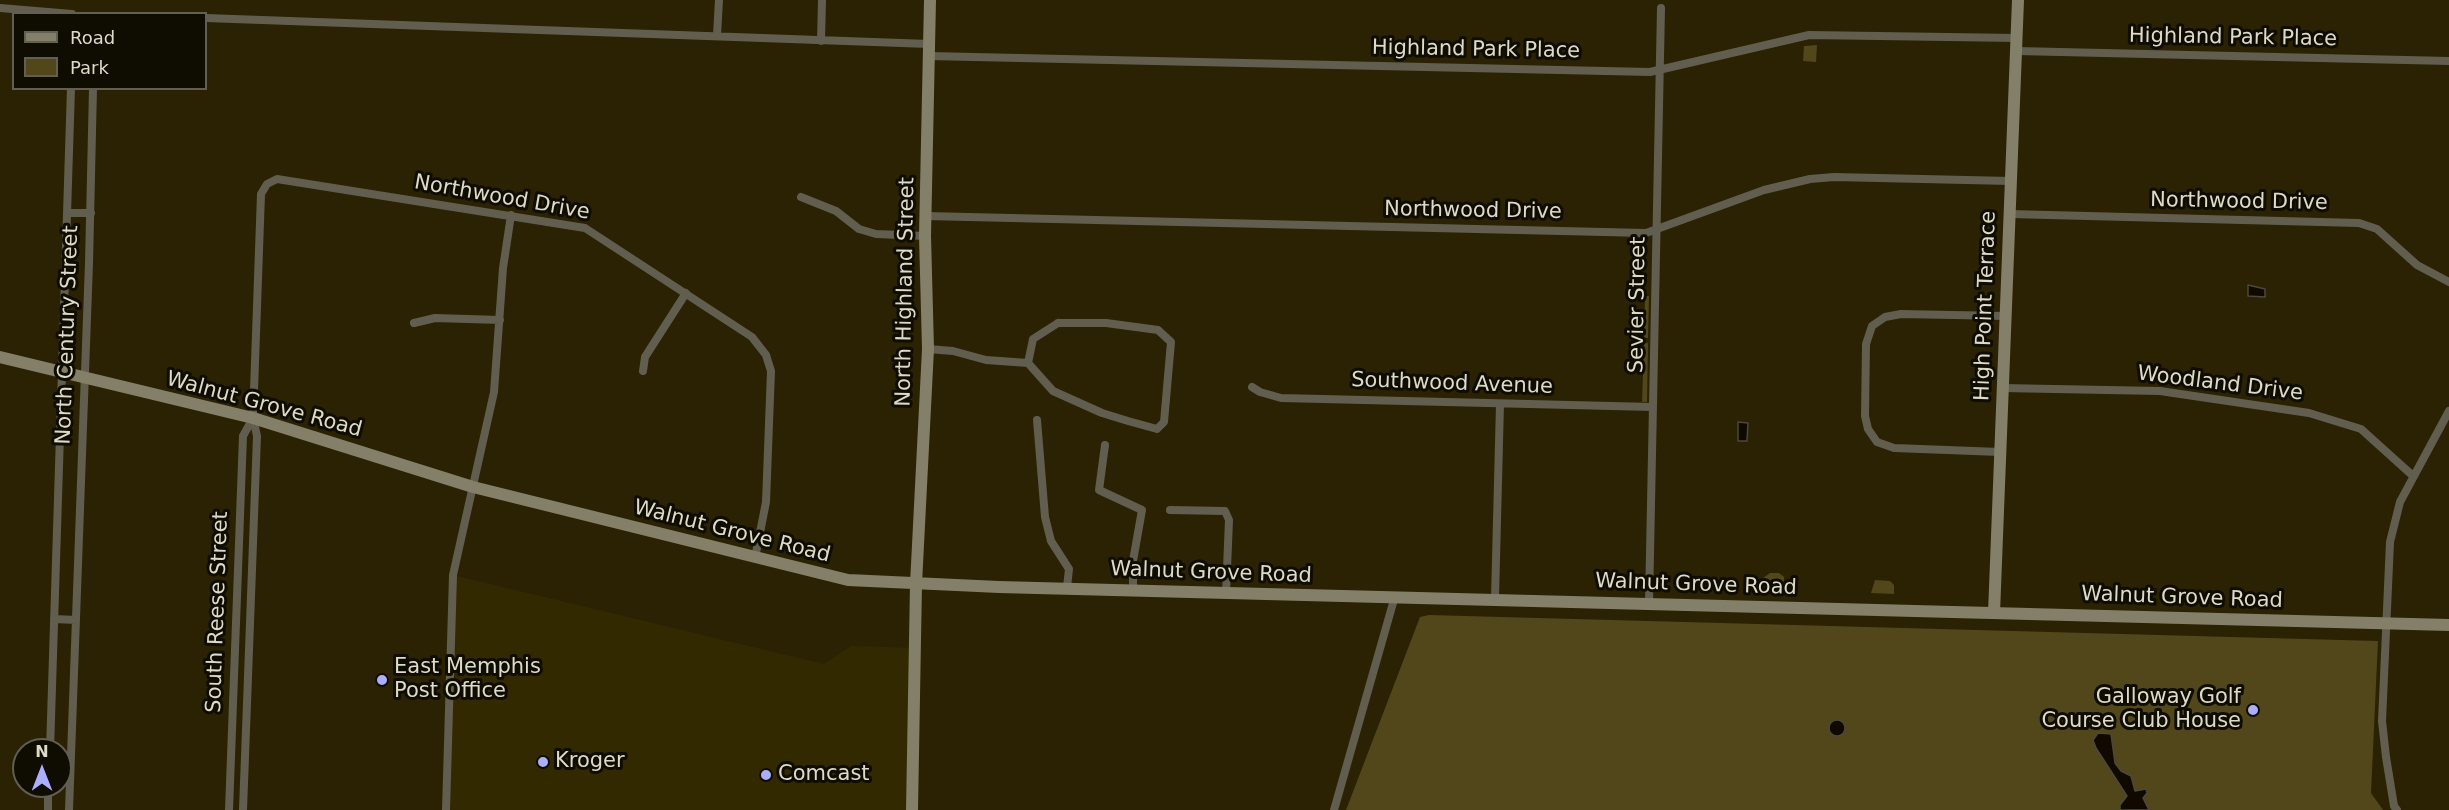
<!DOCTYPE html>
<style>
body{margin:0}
#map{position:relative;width:2449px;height:810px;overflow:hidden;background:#2a2203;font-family:"DejaVu Sans",sans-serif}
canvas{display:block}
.legend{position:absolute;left:12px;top:12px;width:195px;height:78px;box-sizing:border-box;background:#0f0c02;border:2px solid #625e51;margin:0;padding:8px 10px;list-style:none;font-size:18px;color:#dedac8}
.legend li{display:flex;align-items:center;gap:12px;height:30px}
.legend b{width:30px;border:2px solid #625e51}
.north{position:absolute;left:12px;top:738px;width:60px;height:60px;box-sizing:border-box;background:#0f0c02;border:2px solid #625e51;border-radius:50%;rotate:0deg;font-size:16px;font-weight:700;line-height:24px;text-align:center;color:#dedac8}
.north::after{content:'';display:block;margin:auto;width:21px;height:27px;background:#abaffb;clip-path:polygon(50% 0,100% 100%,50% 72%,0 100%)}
</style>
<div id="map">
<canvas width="2449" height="810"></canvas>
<ul class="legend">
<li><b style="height:8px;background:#847f69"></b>Road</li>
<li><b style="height:16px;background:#51471b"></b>Park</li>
</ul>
<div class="north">N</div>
</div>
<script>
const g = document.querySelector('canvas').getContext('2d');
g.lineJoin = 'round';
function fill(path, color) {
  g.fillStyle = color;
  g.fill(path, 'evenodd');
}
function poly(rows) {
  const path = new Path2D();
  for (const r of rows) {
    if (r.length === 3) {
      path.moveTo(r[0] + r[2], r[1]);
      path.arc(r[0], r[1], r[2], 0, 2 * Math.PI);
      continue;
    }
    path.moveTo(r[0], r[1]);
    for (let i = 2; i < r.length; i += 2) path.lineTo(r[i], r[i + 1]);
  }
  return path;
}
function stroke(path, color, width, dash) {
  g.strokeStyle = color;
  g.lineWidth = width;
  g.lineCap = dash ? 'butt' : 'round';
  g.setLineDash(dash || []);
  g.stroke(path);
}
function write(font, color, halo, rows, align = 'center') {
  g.font = font + ' "DejaVu Sans",sans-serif';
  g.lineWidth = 6;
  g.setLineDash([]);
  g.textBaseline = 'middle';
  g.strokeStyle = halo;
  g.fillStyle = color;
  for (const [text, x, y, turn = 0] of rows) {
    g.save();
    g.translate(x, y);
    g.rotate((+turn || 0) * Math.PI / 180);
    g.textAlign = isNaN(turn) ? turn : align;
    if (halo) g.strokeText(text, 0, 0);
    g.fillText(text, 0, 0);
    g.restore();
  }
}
fill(poly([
 [453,575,824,664,851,646,915,648,912,810,446,810]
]), '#322900');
fill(poly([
 [1817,45,1816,62,1803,61,1804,46],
 [1645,296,1649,296,1648,338,1644,338],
 [1644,343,1648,343,1647,402,1642,402],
 [1779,573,1784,577,1784,591,1759,590,1763,578,1770,573],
 [1875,580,1890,581,1894,585,1894,594,1871,593],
 [1429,615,2378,641,2371,793,2383,810,1346,810,1420,617]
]), '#51471b');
const water = poly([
 [2248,285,2265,289,2265,297,2248,296,2248,285],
 [1738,422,1748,423,1747,441,1738,441,1738,422],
 [1837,728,8],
 [2098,733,2111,734,2115,763,2121,771,2131,776,2135,791,2146,789,2147,793,2143,798,2149,810,2120,810,2120,805,2127,796,2096,748,2093,740,2098,733]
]);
fill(water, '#0f0900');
stroke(water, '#4d483c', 1.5);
stroke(poly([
 [0,8,72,14],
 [206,18,929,44],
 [717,35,719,0],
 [821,41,822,0],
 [2017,51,2449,61],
 [929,56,1650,72,1809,35,2017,38],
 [801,197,836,211,859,229,876,234,925,236],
 [68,213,91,213],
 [2010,214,2359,223,2377,229,2417,265,2449,282],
 [926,216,1646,233,1764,190,1810,179,1834,177,2011,181],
 [414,323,435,318,500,320],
 [1058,323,1106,323,1158,330,1171,342,1164,422,1157,429,1128,421,1102,413,1053,391,1028,363,1033,339,1058,323],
 [928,349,953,351,986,360,1028,363],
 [643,371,645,357,686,293],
 [1252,387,1260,392,1281,398,1653,407],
 [2002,388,2160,391,2309,413,2361,429,2412,475],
 [1037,420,1045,517,1051,541,1069,569,1067,587],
 [1105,445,1099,490,1142,510,1133,561,1133,590],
 [2000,452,1894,448,1877,442,1868,429,1865,416,1866,344,1872,326,1885,317,1901,314,2005,316],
 [1170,510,1225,511,1229,520,1226,593],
 [1495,598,1500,404],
 [1649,603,1661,8],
 [54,619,76,620],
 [50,750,71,88],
 [48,810,48,786],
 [69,810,89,263,93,88],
 [229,810,243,436,253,418],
 [243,810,257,436,253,418,261,194,267,184,277,179,585,228,752,337,766,355,771,371,766,502,755,558],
 [446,810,453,575,494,392,503,268,511,215],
 [1334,810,1395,596],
 [2397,810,2394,806,2386,757,2382,721,2390,542,2400,502,2449,411]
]), '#615e50', 8);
stroke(poly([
 [0,357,253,418,473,487,848,580,999,587,2449,625],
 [1994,613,2018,0],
 [912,810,916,584,928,349,925,236,930,0]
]), '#847f69', 12);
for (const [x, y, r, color] of [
 [382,680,6,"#abaffb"],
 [2253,710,6,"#abaffb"],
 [543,762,6,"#abaffb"],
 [766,775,6,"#abaffb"]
]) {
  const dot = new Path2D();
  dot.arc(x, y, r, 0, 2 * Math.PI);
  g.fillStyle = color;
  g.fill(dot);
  stroke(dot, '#0f0c02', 2);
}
write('21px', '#dedac8', '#0f0c02', [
 ["Highland Park Place",2233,38,1],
 ["Highland Park Place",1476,50,1],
 ["Northwood Drive",502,198,10],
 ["Northwood Drive",2239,202,1],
 ["Northwood Drive",1473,211,1],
 ["North Highland Street",906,292,-89],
 ["Sevier Street",1638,305,-89],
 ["High Point Terrace",1986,306,-88],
 ["North Century Street",68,335,-88],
 ["Southwood Avenue",1452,384,2],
 ["Woodland Drive",2220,384,7],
 ["Walnut Grove Road",264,405,15],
 ["Walnut Grove Road",732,532,14],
 ["Walnut Grove Road",1211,573,2],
 ["Walnut Grove Road",1696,585,2],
 ["Walnut Grove Road",2182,598,2],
 ["South Reese Street",218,612,-88]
]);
write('21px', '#dedac8', '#0f0c02', [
 ["East Memphis",394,668],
 ["Post Office",394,692],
 ["Galloway Golf",2241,698,"right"],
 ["Course Club House",2241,722,"right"],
 ["Kroger",555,762],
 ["Comcast",778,775]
], 'left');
</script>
